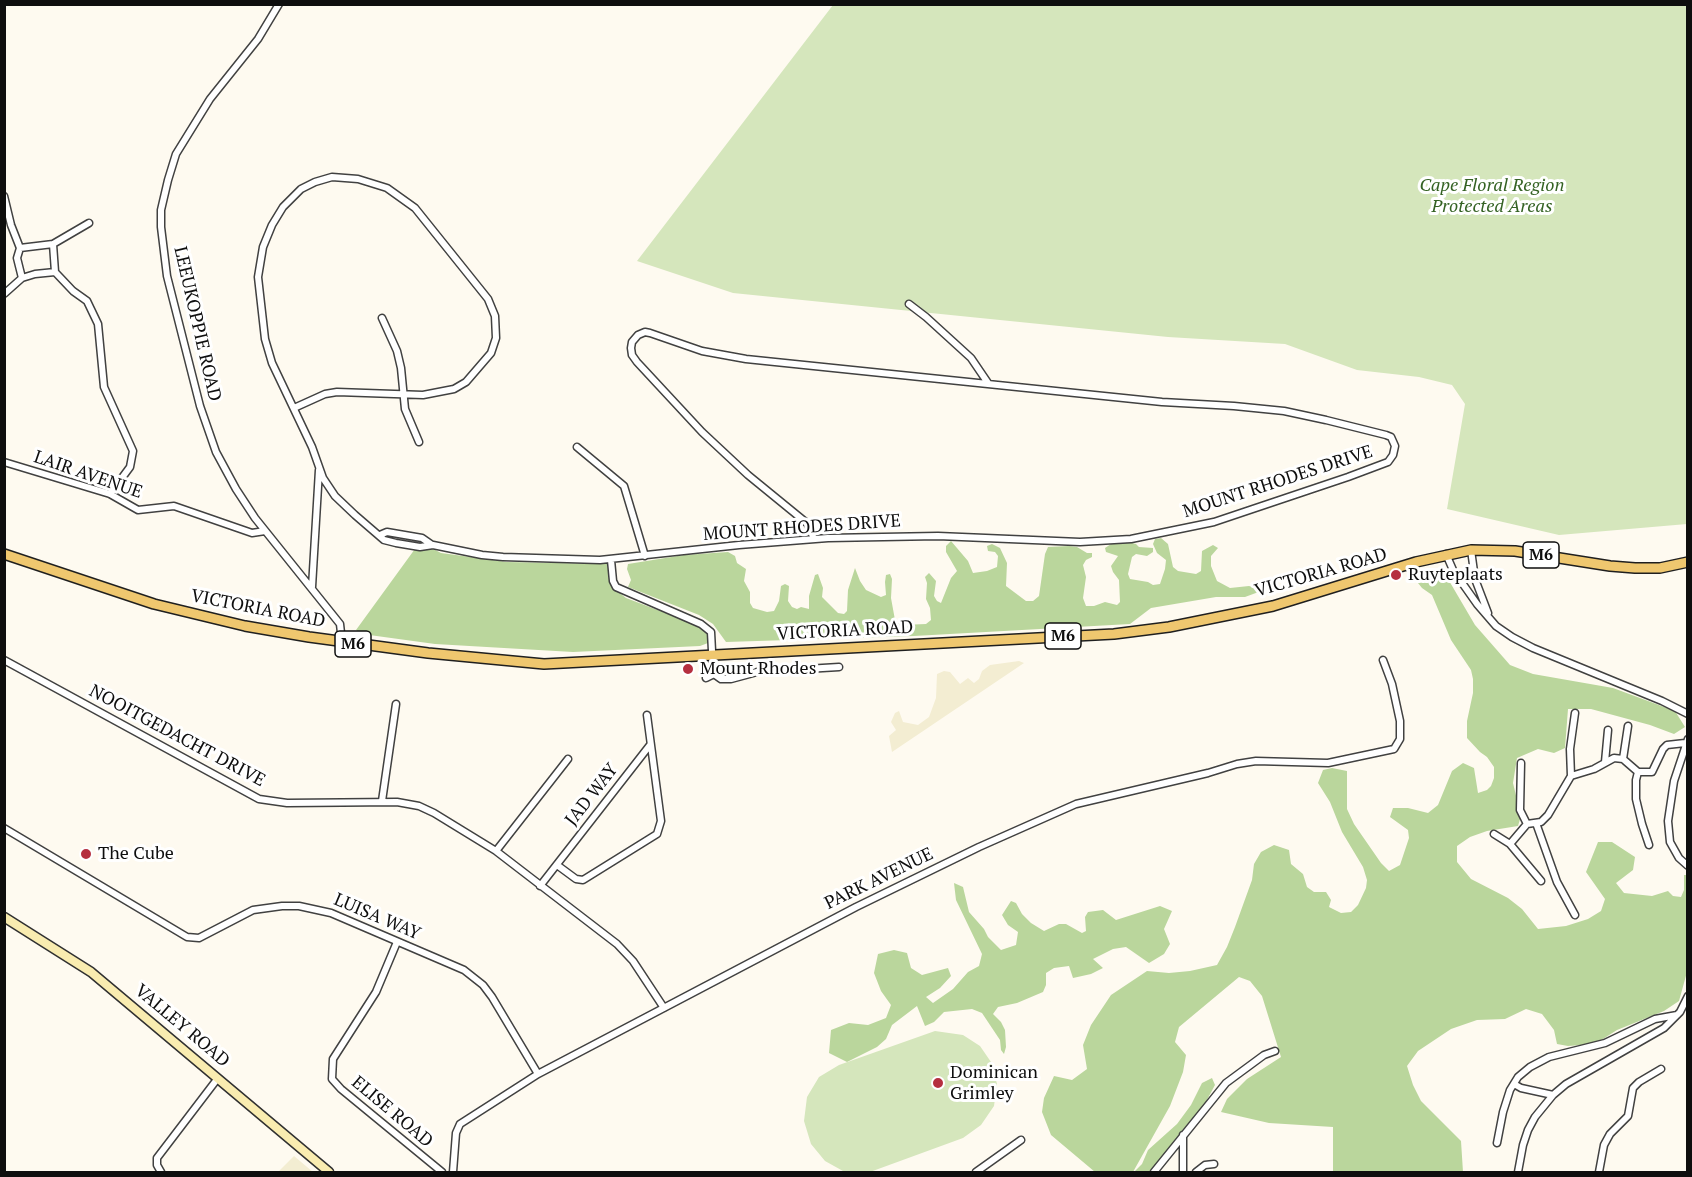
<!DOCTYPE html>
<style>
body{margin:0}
#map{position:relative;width:1692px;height:1177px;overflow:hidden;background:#fefaf0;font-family:"PT Serif",serif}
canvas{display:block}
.frame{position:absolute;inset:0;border:6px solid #0e0e0e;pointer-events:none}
</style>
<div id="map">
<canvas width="1692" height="1177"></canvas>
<div class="frame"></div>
</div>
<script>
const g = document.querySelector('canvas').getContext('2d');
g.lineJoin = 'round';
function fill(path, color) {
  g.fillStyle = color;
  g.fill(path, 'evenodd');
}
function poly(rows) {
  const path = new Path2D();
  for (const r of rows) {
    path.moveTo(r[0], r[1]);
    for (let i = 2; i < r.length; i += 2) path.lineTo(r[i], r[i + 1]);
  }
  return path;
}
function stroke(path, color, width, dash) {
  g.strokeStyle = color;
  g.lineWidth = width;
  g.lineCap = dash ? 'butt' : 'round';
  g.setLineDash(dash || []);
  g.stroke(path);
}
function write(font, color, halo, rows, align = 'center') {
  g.font = font + ' "PT Serif",serif';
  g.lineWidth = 6;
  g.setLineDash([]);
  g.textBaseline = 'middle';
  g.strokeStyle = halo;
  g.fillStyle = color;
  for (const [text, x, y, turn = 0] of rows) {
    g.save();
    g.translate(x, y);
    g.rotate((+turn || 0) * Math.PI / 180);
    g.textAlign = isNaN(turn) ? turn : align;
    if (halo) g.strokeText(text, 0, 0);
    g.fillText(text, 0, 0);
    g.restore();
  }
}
fill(poly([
 [1019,661,1024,663,892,752,889,736,896,730,891,722,895,713,899,711,903,722,918,725,929,717,936,698,937,674,944,671,950,672,960,684,968,678,974,683,979,679,982,671,990,665],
 [294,1156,313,1172,278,1172]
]), '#f3edd2');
fill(poly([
 [833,5,1687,5,1687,524,1559,535,1447,509,1465,404,1452,385,1419,377,1357,370,1285,344,1168,337,733,293,637,261],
 [935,1031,963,1035,980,1046,991,1062,997,1084,994,1106,981,1125,963,1138,870,1172,843,1171,825,1161,811,1144,804,1121,807,1097,819,1077,839,1065]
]), '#d5e6bc');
fill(poly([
 [1161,538,1168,544,1173,567,1178,571,1196,574,1201,571,1202,551,1213,545,1218,548,1211,556,1211,566,1217,581,1230,588,1249,586,1264,590,1245,597,1216,597,1151,608,1130,624,914,636,726,642,713,624,699,615,628,587,631,580,627,569,628,564,684,555,728,552,735,556,737,563,746,569,744,581,750,592,750,603,753,608,767,612,774,611,779,601,781,586,785,584,789,586,788,601,792,607,797,609,801,607,809,609,809,596,815,575,818,574,823,588,822,597,838,613,844,614,847,611,848,590,855,568,860,581,866,590,881,597,886,595,885,582,886,575,890,574,892,579,891,598,895,620,902,625,926,624,931,620,930,608,926,599,927,583,925,577,929,573,936,581,934,596,937,601,941,603,951,578,957,571,946,552,946,546,951,541,968,561,973,573,987,571,997,567,998,556,995,552,988,551,987,546,992,544,1000,548,1007,563,1006,586,1026,601,1033,601,1039,596,1045,554,1048,547,1069,546,1077,547,1087,553,1092,553,1092,557,1086,560,1083,565,1086,577,1083,598,1086,606,1094,606,1105,602,1117,605,1120,602,1119,580,1113,572,1111,566,1118,556,1106,552,1105,548,1111,544,1125,541,1136,544,1139,547,1153,548,1153,552,1147,556,1136,554,1132,557,1128,574,1130,579,1148,582,1153,585,1160,584,1165,569,1166,560,1157,553,1153,544,1155,539],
 [420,542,441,553,507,562,607,564,611,586,626,598,697,625,707,632,708,643,700,646,573,652,435,644,362,634,356,630],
 [1419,570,1441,574,1448,579,1475,625,1510,665,1533,674,1613,688,1675,711,1685,727,1674,734,1650,725,1591,709,1568,709,1565,748,1554,753,1538,749,1517,758,1513,783,1521,816,1518,826,1487,831,1470,837,1457,846,1457,862,1471,879,1508,898,1522,909,1538,929,1566,926,1588,919,1601,911,1605,899,1586,872,1598,842,1612,842,1635,857,1633,870,1616,883,1624,893,1652,896,1668,891,1673,896,1681,897,1684,890,1684,875,1688,875,1687,972,1679,1001,1664,1011,1617,1030,1595,1044,1568,1046,1557,1044,1554,1030,1542,1014,1526,1009,1505,1019,1477,1020,1451,1029,1418,1051,1407,1066,1413,1085,1421,1101,1461,1141,1463,1172,1333,1172,1333,1127,1269,1123,1221,1112,1227,1099,1247,1079,1281,1057,1262,996,1250,981,1239,977,1179,1027,1175,1042,1186,1055,1183,1072,1170,1106,1133,1172,1095,1172,1051,1135,1042,1112,1044,1098,1054,1076,1072,1080,1087,1069,1083,1045,1091,1025,1111,995,1147,971,1169,973,1190,971,1217,965,1227,947,1235,927,1252,880,1254,864,1261,852,1274,845,1289,850,1291,864,1303,874,1307,887,1314,892,1326,892,1331,900,1329,907,1341,913,1351,912,1358,905,1366,888,1367,880,1363,867,1342,832,1330,802,1318,783,1323,770,1332,768,1347,771,1347,809,1354,824,1381,863,1389,871,1400,865,1409,838,1408,830,1390,817,1393,808,1408,808,1428,813,1438,805,1452,771,1463,763,1474,768,1478,793,1487,790,1491,786,1494,778,1494,767,1487,757,1480,752,1467,738,1467,721,1473,693,1473,679,1471,670,1451,640,1432,595,1422,588,1414,578],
 [954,883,963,887,969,912,984,929,988,937,1001,950,1016,945,1018,932,1008,925,1002,915,1011,901,1016,903,1022,914,1031,923,1044,931,1059,924,1066,924,1082,933,1086,931,1085,917,1088,912,1103,910,1116,920,1160,906,1172,911,1164,929,1170,944,1164,954,1149,963,1126,947,1113,949,1093,959,1103,968,1091,974,1073,978,1069,966,1054,968,1046,973,1046,985,1043,992,1017,1003,998,1007,993,1014,1001,1022,1005,1030,1006,1047,1004,1054,1001,1050,1000,1040,982,1013,972,1009,944,1012,934,1022,925,1026,917,1006,892,1025,886,1039,877,1047,847,1062,829,1053,831,1030,849,1023,868,1025,886,1018,891,1005,881,991,874,973,878,954,894,950,907,953,911,968,922,975,948,968,951,976,940,988,926,997,933,1003,953,989,968,972,979,966,982,954,956,900],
 [1212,1078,1215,1085,1202,1109,1175,1140,1152,1172,1134,1172,1142,1164,1148,1150,1177,1124,1191,1105,1202,1083]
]), '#bad69c');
const street = poly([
 [279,4,258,39,210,99,176,154,168,180,161,210,161,227,167,276,200,406,216,452,236,489,255,518,340,624,342,642],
 [4,196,11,225,20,248],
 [53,244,55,272,73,291,87,301,98,324,104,387,133,451,130,467,110,494],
 [22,278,35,274,55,272],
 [4,294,22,278,17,258,20,248,53,244,89,223],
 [909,304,926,317,971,358,988,383],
 [382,318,397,351,401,368,405,409,419,442],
 [294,408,325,394,337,392,423,395,454,389,466,382,491,353,496,338,495,316,488,299,415,208,387,188,358,179,332,177,315,182,301,189,283,207,272,225,263,247,258,277,265,339,272,363,312,447,323,478,335,496,355,515,384,540,396,543,420,547,433,545,482,555,503,557,600,560,739,545,828,538,938,536,1080,542,1131,539,1214,522,1348,477,1388,462,1393,455,1395,446,1391,437,1386,435,1326,420,1284,411,1234,406,1162,402,746,359,702,351,650,333,645,332,638,335,632,342,631,348,632,355,637,362,702,432,748,475,808,524,814,539],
 [577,447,624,486,645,556],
 [4,462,110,494,138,510,174,506,252,533,265,531],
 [380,535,387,532,422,538,432,545],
 [1471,550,1475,579,1488,613],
 [1446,554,1453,570,1477,604,1496,626,1512,637,1533,648,1662,701,1688,714],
 [611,560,613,581,616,587,701,624,711,632,713,670,714,674,721,679,731,679,757,672,839,667],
 [312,587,319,470],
 [4,660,259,799,287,803,397,802,419,806,434,813,496,851,617,944,633,961,664,1008],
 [706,678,714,674],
 [1688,739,1674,781,1668,821,1670,842,1679,858,1688,866],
 [1623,759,1628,726],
 [1605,762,1608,730],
 [1521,763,1520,810,1527,824],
 [1638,772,1636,780,1636,799,1642,824,1649,845],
 [1638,772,1652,772,1663,749,1667,745,1685,743],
 [1571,776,1570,749,1575,713],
 [382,801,396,704],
 [1536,823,1557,882,1575,915],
 [4,828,187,937,199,938,253,910,282,906,299,906,331,913,464,970,483,985,492,997,538,1074],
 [1494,834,1510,844,1541,881],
 [1510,844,1527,824,1541,822,1548,815,1571,776,1594,769,1614,758,1623,759,1638,772],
 [496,851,568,759],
 [557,865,576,879,583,880,657,834,661,821,647,715],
 [540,886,650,745],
 [397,942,376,992,333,1059,332,1079,341,1089,442,1172],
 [1514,1084,1521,1088,1553,1095],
 [1497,1143,1503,1112,1510,1090,1518,1077,1530,1067,1549,1057,1605,1043,1655,1019,1677,1015],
 [161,1172,157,1165,157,1158,218,1078],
 [453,1172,456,1133,460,1124,538,1074,856,907,979,847,1076,804,1208,773,1237,764,1256,761,1328,763,1394,749,1400,739,1400,721,1392,684,1383,660],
 [976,1172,1021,1140],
 [1154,1172,1226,1083,1264,1055,1275,1051],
 [1183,1172,1183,1135],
 [1196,1172,1205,1165,1214,1164],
 [1518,1172,1523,1145,1528,1130,1535,1117,1553,1095,1566,1084,1664,1028,1680,1012,1688,996],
 [1599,1172,1604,1145,1610,1134,1628,1116,1633,1088,1639,1082,1661,1069]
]);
const secondary = poly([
 [4,917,91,972,329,1172]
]);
const primary = poly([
 [4,554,154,604,245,626,309,637,428,653,544,664,1114,634,1169,627,1273,606,1416,562,1471,550,1515,551,1610,566,1635,568,1660,568,1688,562]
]);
stroke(street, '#414141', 9);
stroke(secondary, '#303030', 11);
stroke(primary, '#1f1f1f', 12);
stroke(street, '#fff', 6);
stroke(secondary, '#f9ecb0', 8);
stroke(primary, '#efc76f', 9);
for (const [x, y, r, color] of [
 [1396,575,6,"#b52f3f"],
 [688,669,6,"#b52f3f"],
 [86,854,6,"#b52f3f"],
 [938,1083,6,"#b52f3f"]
]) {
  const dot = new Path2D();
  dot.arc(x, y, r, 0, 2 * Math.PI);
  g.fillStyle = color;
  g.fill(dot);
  stroke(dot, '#fff', 2);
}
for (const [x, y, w] of [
 [1541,555,36],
 [1063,636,36],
 [353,644,36]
]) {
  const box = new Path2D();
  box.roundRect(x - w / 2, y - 13, w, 26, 4.5);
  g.fillStyle = '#fff';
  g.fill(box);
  stroke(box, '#0e0e0e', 1.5);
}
write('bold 16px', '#0e0e0e', null, [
 ["M6",1541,555],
 ["M6",1063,636],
 ["M6",353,644]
]);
write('italic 18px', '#346223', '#fff', [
 ["Cape Floral Region",1492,186],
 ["Protected Areas",1492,207]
]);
write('18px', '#0e0e0e', '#fff', [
 ["LEEUKOPPIE ROAD",197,324,77],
 ["LAIR AVENUE",88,475,19],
 ["MOUNT RHODES DRIVE",1278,482,-18],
 ["MOUNT RHODES DRIVE",802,528,-4],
 ["VICTORIA ROAD",1321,573,-16],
 ["VICTORIA ROAD",258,609,11],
 ["VICTORIA ROAD",845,631,-3],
 ["NOOITGEDACHT DRIVE",177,736,28],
 ["JAD WAY",592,795,-52],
 ["PARK AVENUE",879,879,-26],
 ["LUISA WAY",377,917,23],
 ["VALLEY ROAD",182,1026,40],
 ["ELISE ROAD",392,1112,40]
]);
write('18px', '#0e0e0e', '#fff', [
 ["Ruyteplaats",1408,575],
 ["Mount Rhodes",700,669],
 ["The Cube",98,854],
 ["Dominican",950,1073],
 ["Grimley",950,1094]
], 'left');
</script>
